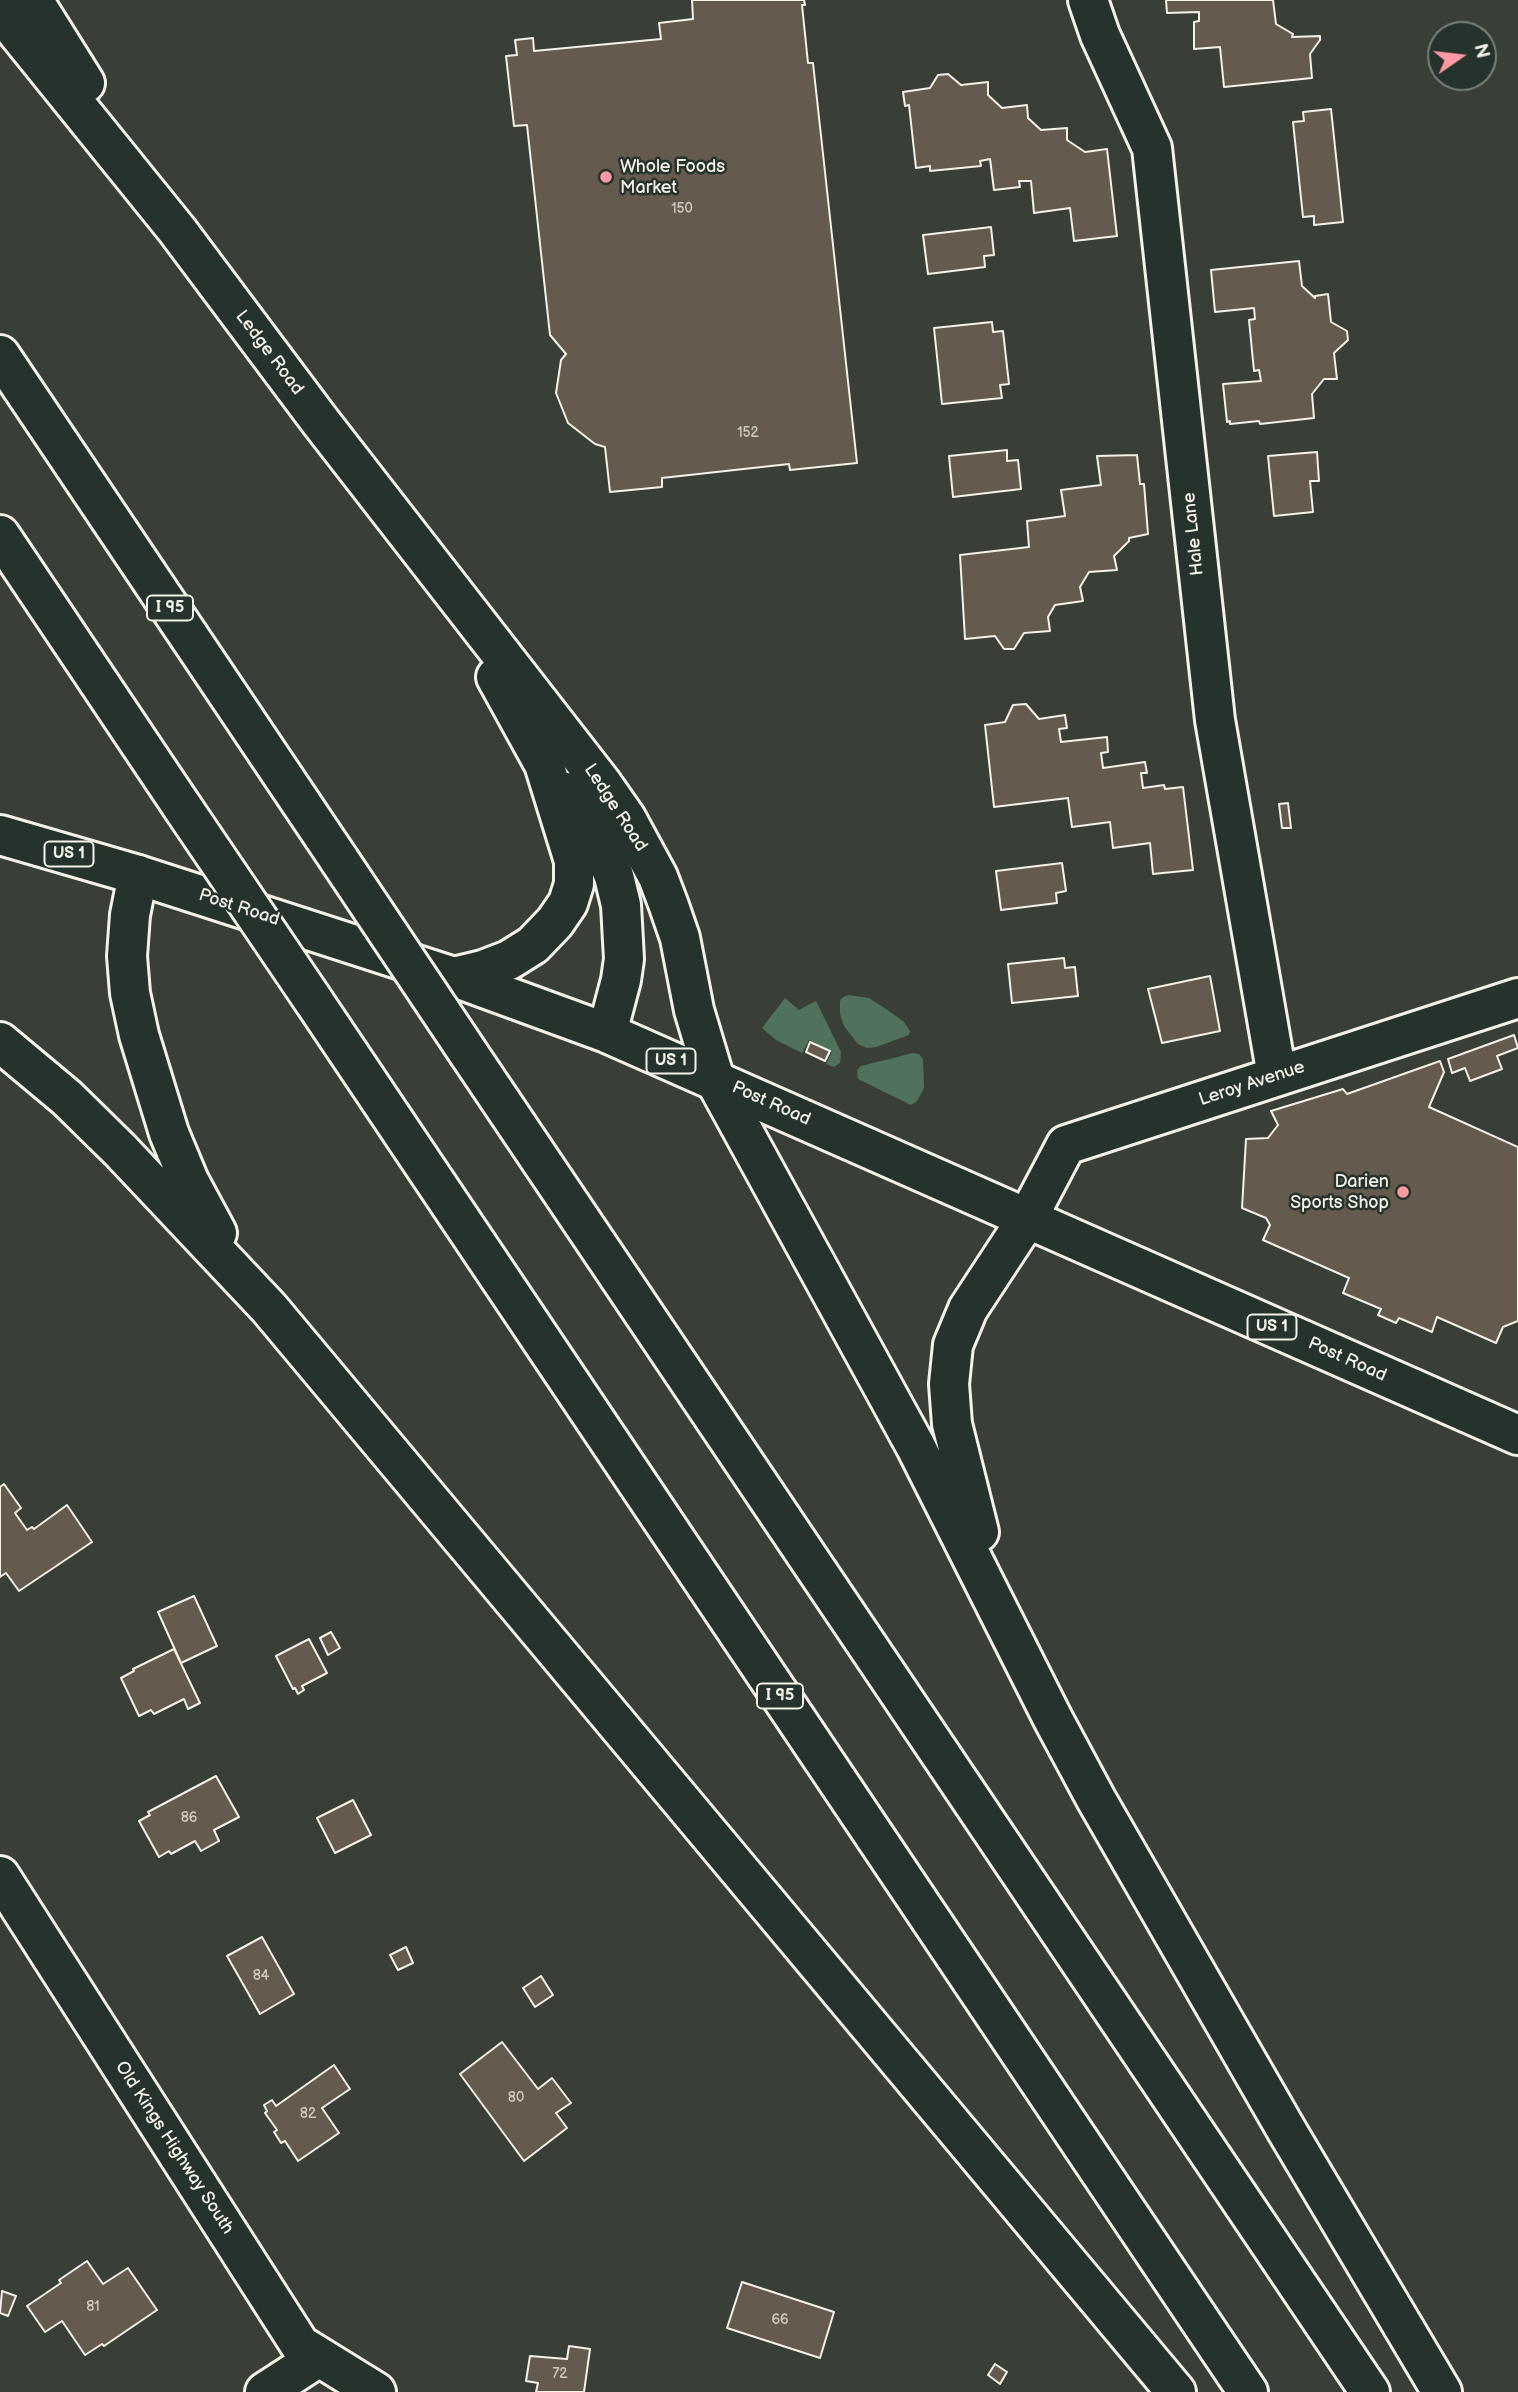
<!DOCTYPE html>
<style>
body{margin:0}
#map{position:relative;width:1518px;height:2392px;overflow:hidden;background:#393f37;font-family:"Balsamiq Sans",sans-serif}
canvas{display:block}
.north{position:absolute;left:1427px;top:21px;width:70px;height:70px;box-sizing:border-box;background:#26332d;border:2px solid #787f78;border-radius:50%;rotate:76deg;font-size:19px;font-weight:700;line-height:28px;text-align:center;color:#f4f1e8}
.north::after{content:'';display:block;margin:auto;width:24px;height:32px;background:#ff9aa2;clip-path:polygon(50% 0,100% 100%,50% 72%,0 100%)}
</style>
<div id="map">
<canvas width="1518" height="2392"></canvas>
<div class="north">N</div>
</div>
<script>
const g = document.querySelector('canvas').getContext('2d');
g.lineJoin = 'round';
function fill(path, color) {
  g.fillStyle = color;
  g.fill(path, 'evenodd');
}
function poly(rows) {
  const path = new Path2D();
  for (const r of rows) {
    path.moveTo(r[0], r[1]);
    for (let i = 2; i < r.length; i += 2) path.lineTo(r[i], r[i + 1]);
  }
  return path;
}
function stroke(path, color, width, dash) {
  g.strokeStyle = color;
  g.lineWidth = width;
  g.lineCap = dash ? 'butt' : 'round';
  g.setLineDash(dash || []);
  g.stroke(path);
}
function write(font, color, halo, rows, align = 'center') {
  g.font = font + ' "Balsamiq Sans",sans-serif';
  g.lineWidth = 5;
  g.setLineDash([]);
  g.textBaseline = 'middle';
  g.strokeStyle = halo;
  g.fillStyle = color;
  for (const [text, x, y, turn = 0] of rows) {
    g.save();
    g.translate(x, y);
    g.rotate((+turn || 0) * Math.PI / 180);
    g.textAlign = isNaN(turn) ? turn : align;
    if (halo) g.strokeText(text, 0, 0);
    g.fillText(text, 0, 0);
    g.restore();
  }
}
fill(poly([
 [849,995,869,998,889,1011,904,1022,910,1031,909,1035,876,1047,867,1048,858,1044,844,1026,840,1014,840,1001,843,997],
 [785,998,799,1010,816,1001,841,1052,840,1063,834,1067,826,1064,832,1052,809,1040,802,1053,776,1040,762,1028],
 [913,1053,919,1054,923,1059,924,1088,917,1101,911,1105,858,1079,857,1070,861,1066]
]), '#50725d');
const building = poly([
 [692,0,804,0,805,5,802,5,808,63,813,63,857,463,790,470,789,464,662,478,662,487,610,492,605,447,595,444,568,423,556,393,561,360,566,354,550,335,527,125,514,126,506,56,517,55,515,40,533,38,534,51,661,39,659,23,693,19,692,0],
 [1166,0,1273,0,1276,24,1293,34,1292,37,1320,36,1320,40,1310,54,1312,78,1224,87,1220,47,1194,49,1194,22,1199,21,1199,12,1167,13,1166,0],
 [948,74,961,85,988,82,988,95,1002,108,1027,105,1028,118,1041,130,1067,128,1067,140,1085,152,1107,149,1117,236,1074,241,1070,208,1034,213,1031,181,1019,181,1020,187,994,190,990,159,980,161,981,166,930,171,930,166,916,168,909,105,905,106,903,92,930,88,938,75,948,74],
 [1331,109,1343,222,1314,225,1314,216,1303,217,1293,122,1304,121,1303,112,1331,109],
 [991,227,994,255,984,256,985,267,928,274,923,235,991,227],
 [1299,261,1302,286,1315,298,1315,296,1328,294,1331,322,1347,331,1348,340,1334,353,1337,379,1324,379,1312,394,1314,418,1260,424,1259,421,1230,424,1230,421,1227,422,1223,384,1261,381,1259,370,1254,371,1249,320,1255,319,1254,308,1215,312,1211,270,1299,261],
 [992,322,993,332,1003,331,1009,384,1000,385,1002,398,942,404,934,328,992,322],
 [1007,450,1007,461,1018,460,1021,489,953,497,949,456,1007,450],
 [1317,452,1319,481,1310,481,1313,512,1274,516,1268,456,1317,452],
 [1137,455,1140,484,1144,484,1148,534,1129,538,1129,541,1114,556,1117,570,1089,572,1080,587,1083,601,1055,605,1048,617,1050,631,1024,633,1014,649,1004,649,995,636,965,639,960,555,1029,547,1027,521,1065,516,1061,490,1101,485,1097,456,1137,455],
 [1026,704,1039,719,1065,715,1067,728,1059,729,1061,742,1107,737,1108,752,1101,753,1103,768,1145,762,1147,773,1141,773,1143,788,1164,785,1165,789,1183,787,1193,870,1153,874,1150,843,1113,848,1110,822,1072,827,1068,798,994,807,985,725,1005,722,1013,705,1026,704],
 [1288,803,1291,828,1282,828,1279,804,1288,803],
 [1062,863,1066,891,1056,893,1057,903,1001,910,996,871,1062,863],
 [1064,958,1065,968,1075,967,1078,996,1012,1003,1008,964,1064,958],
 [1210,976,1220,1031,1162,1043,1148,989,1210,976],
 [1514,1035,1518,1048,1497,1056,1502,1069,1470,1081,1465,1068,1452,1073,1448,1059,1514,1035],
 [810,1042,830,1051,825,1061,806,1052,810,1042],
 [1440,1061,1444,1072,1429,1107,1518,1147,1518,1321,1503,1327,1496,1343,1437,1317,1432,1332,1399,1318,1396,1323,1378,1315,1381,1309,1343,1293,1349,1278,1263,1240,1270,1225,1266,1218,1242,1208,1246,1139,1268,1138,1278,1125,1271,1111,1343,1089,1347,1094,1440,1061],
 [4,1484,21,1508,15,1513,27,1530,32,1527,34,1529,67,1505,92,1542,19,1591,6,1573,0,1577,0,1487,4,1484],
 [194,1596,217,1646,181,1663,158,1612,194,1596],
 [331,1632,340,1648,328,1655,320,1638,331,1632],
 [309,1639,327,1673,302,1686,304,1690,298,1694,295,1688,293,1689,276,1656,309,1639],
 [174,1649,200,1703,188,1709,184,1699,154,1714,151,1710,139,1716,121,1678,134,1671,133,1669,174,1649],
 [216,1776,239,1817,214,1830,219,1841,201,1851,195,1841,171,1854,169,1851,159,1857,139,1821,150,1815,148,1812,216,1776],
 [353,1800,371,1835,335,1853,317,1818,353,1800],
 [262,1937,294,1994,260,2014,227,1956,262,1937],
 [406,1947,413,1963,398,1970,390,1955,406,1947],
 [541,1976,553,1995,535,2007,523,1988,541,1976],
 [502,2042,538,2089,552,2078,571,2103,556,2113,567,2128,524,2161,460,2074,502,2042],
 [334,2065,350,2089,322,2108,339,2133,298,2161,285,2141,281,2143,274,2132,277,2130,265,2113,267,2111,264,2105,272,2100,276,2106,334,2065],
 [87,2261,103,2284,128,2268,157,2310,104,2346,102,2344,85,2355,62,2321,45,2332,27,2306,61,2283,59,2280,87,2261],
 [742,2282,834,2312,820,2358,727,2328,742,2282],
 [2,2291,16,2296,8,2316,0,2313,2,2291],
 [569,2346,590,2349,584,2392,536,2392,538,2383,526,2381,530,2356,567,2359,569,2346],
 [995,2364,1007,2372,1000,2384,988,2375,995,2364]
]);
fill(building, '#645b4e');
stroke(building, '#f4f1e8', 2);
const minor = poly([
 [1088,0,1100,35,1152,148,1215,720,1277,1076],
 [1027,1219,1066,1145,1518,998],
 [0,1876,300,2345,376,2392],
 [265,2392,319,2357]
]);
const major = poly([
 [33,0,85,83],
 [0,11,177,230,320,421,603,785,626,818,658,877,669,906,680,938,694,1010,715,1080],
 [567,792,602,848,614,876,621,905,624,959,621,980,607,1033],
 [0,835,138,875,454,977,607,1033,1518,1435],
 [454,977,483,970,509,960,533,945,555,922,568,903,574,884,574,861,544,764,496,677]
]);
const highway = poly([
 [0,355,340,861],
 [0,535,183,808],
 [138,875,130,915,127,956,130,993,139,1035,169,1133,189,1181,217,1233],
 [313,1000,1248,2392],
 [0,1042,67,1098,120,1150,269,1308,1176,2392],
 [469,1054,1370,2392],
 [715,1080,916,1447,1053,1719,1096,1799,1287,2131,1442,2392],
 [979,1532,952,1424,949,1384,953,1345,968,1309,1027,1219]
]);
stroke(minor, '#f4f1e8', 44);
stroke(major, '#f4f1e8', 44);
stroke(highway, '#f4f1e8', 44);
stroke(minor, '#26332d', 38);
stroke(major, '#26332d', 38);
stroke(highway, '#26332d', 38);
const highwayBridge = poly([
 [183,808,313,1000],
 [340,861,469,1054]
]);
stroke(highwayBridge, '#f4f1e8', 44, []);
stroke(highwayBridge, '#26332d', 38);
for (const [x, y, r, color] of [
 [606,177,7,"#ff9aa2"],
 [1403,1192,7,"#ff9aa2"]
]) {
  const dot = new Path2D();
  dot.arc(x, y, r, 0, 2 * Math.PI);
  g.fillStyle = color;
  g.fill(dot);
  stroke(dot, '#26332d', 2.5);
}
write('14px', '#d0ccc2', null, [
 ["150",682,209],
 ["152",748,433],
 ["86",189,1818],
 ["84",261,1976],
 ["80",516,2098],
 ["82",308,2114],
 ["81",93,2307],
 ["66",780,2320],
 ["72",560,2374]
]);
for (const [x, y, w] of [
 [170,608,46],
 [69,854,49],
 [671,1061,49],
 [1272,1327,49],
 [780,1696,46]
]) {
  const box = new Path2D();
  box.roundRect(x - w / 2, y - 12.5, w, 25, 5);
  g.fillStyle = '#26332d';
  g.fill(box);
  stroke(box, '#f4f1e8', 2);
}
write('bold 16px', '#f4f1e8', null, [
 ["I 95",170,608],
 ["US 1",69,854],
 ["US 1",671,1061],
 ["US 1",1272,1327],
 ["I 95",780,1696]
]);
write('18px', '#f4f1e8', '#26332d', [
 ["Whole Foods",620,167],
 ["Market",620,188],
 ["Darien",1389,1182,"right"],
 ["Sports Shop",1389,1203,"right"]
], 'left');
write('18px', '#f4f1e8', '#26332d', [
 ["Ledge Road",269,353,53],
 ["Hale Lane",1194,534,-96],
 ["Ledge Road",615,808,57],
 ["Post Road",239,908,18],
 ["Leroy Avenue",1252,1084,-18],
 ["Post Road",771,1104,24],
 ["Post Road",1347,1360,24],
 ["Old Kings Highway South",174,2148,57]
]);
</script>
